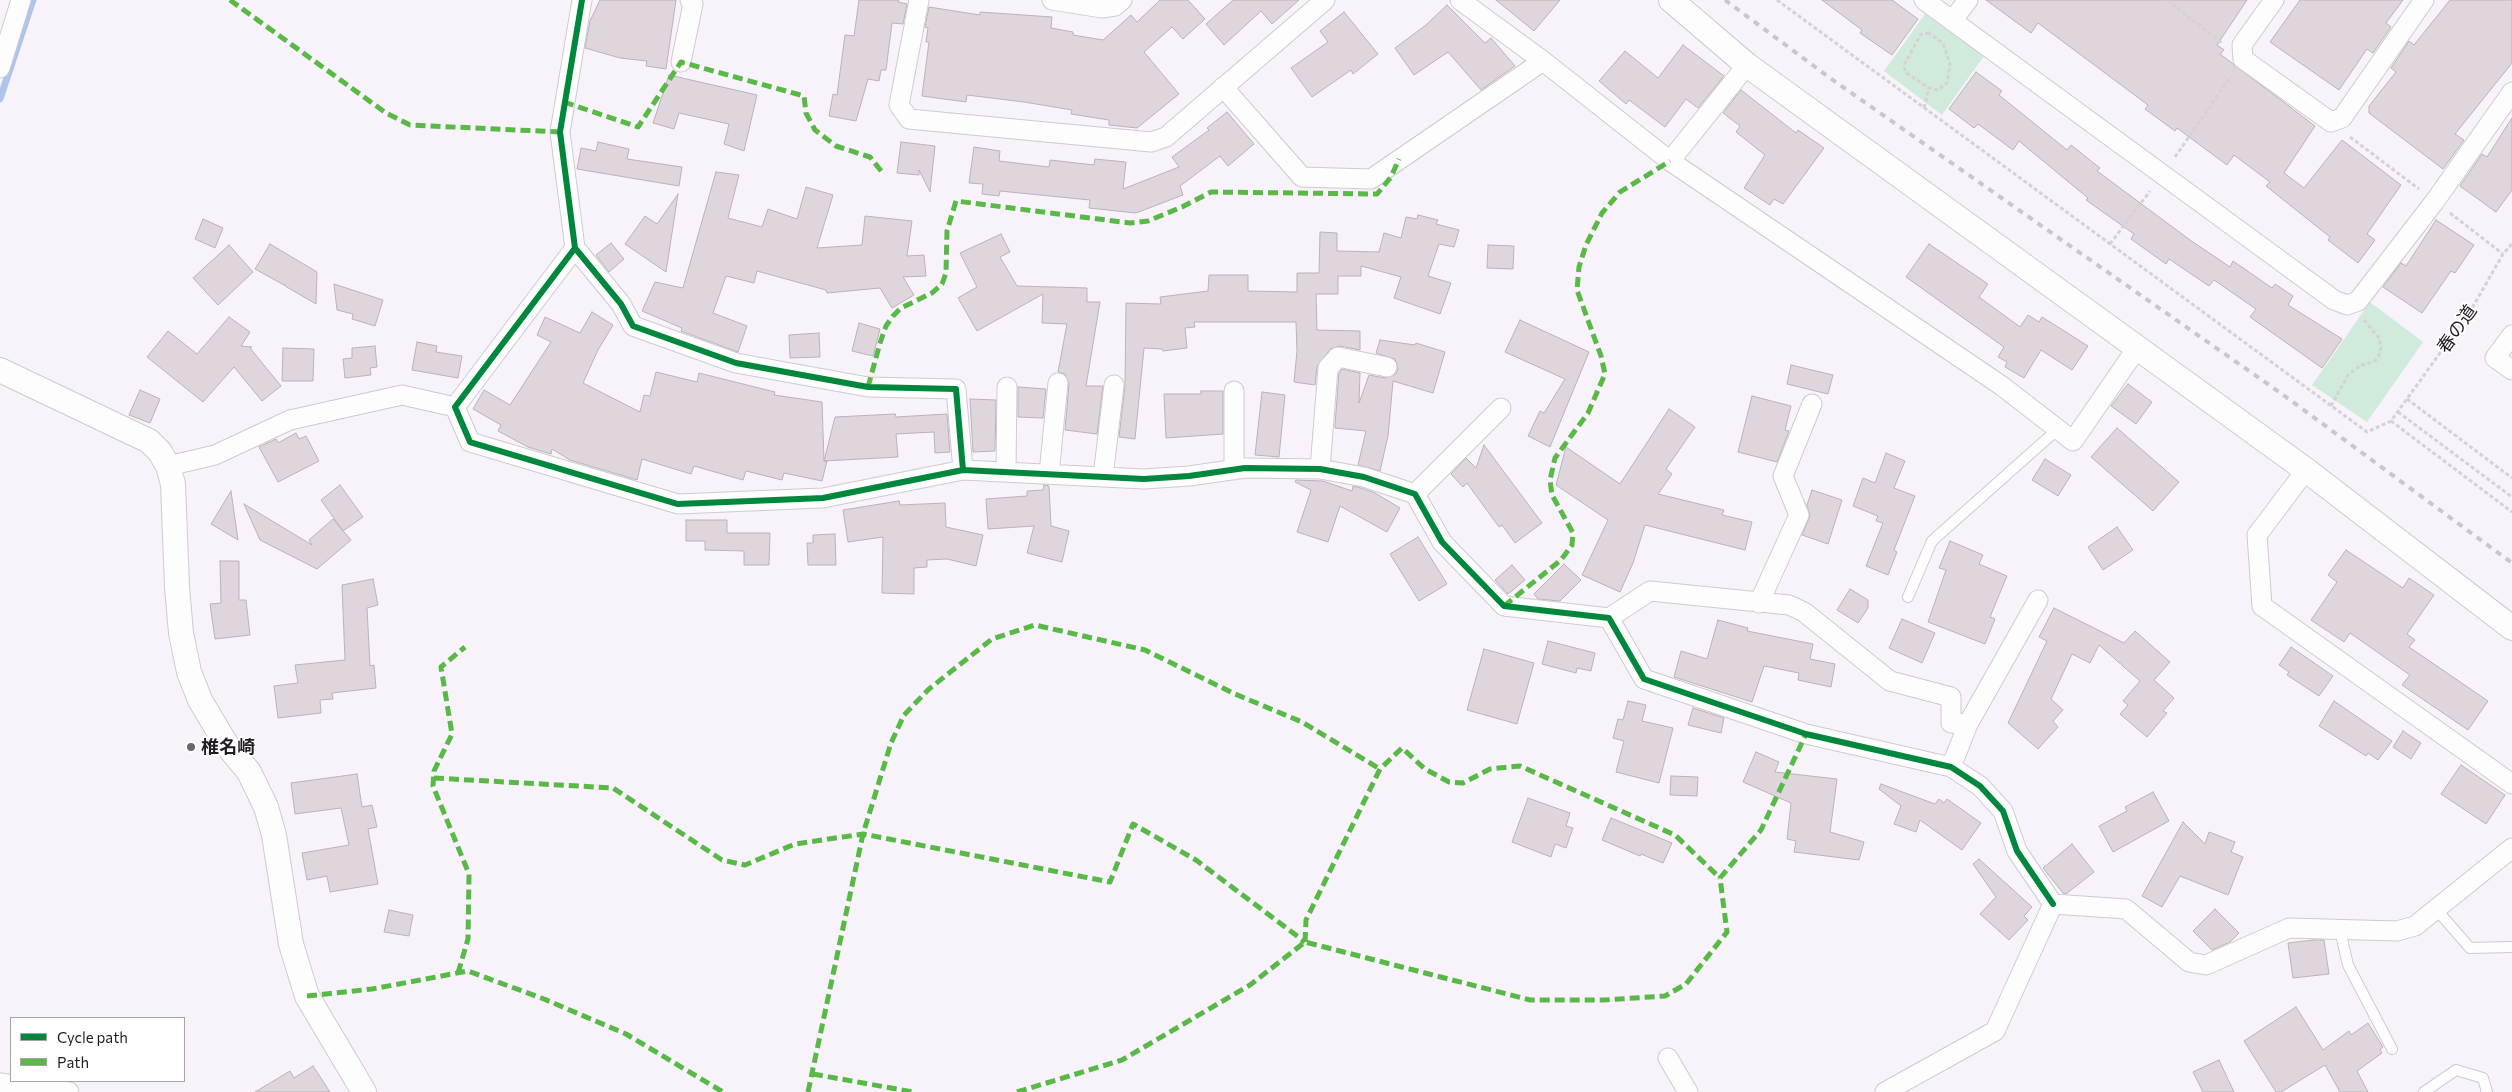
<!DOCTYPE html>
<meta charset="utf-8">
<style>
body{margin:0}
#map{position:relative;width:2512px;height:1092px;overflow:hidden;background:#f8f2fa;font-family:Commissioner,sans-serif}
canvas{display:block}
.legend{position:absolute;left:10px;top:1017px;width:175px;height:65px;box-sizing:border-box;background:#fff;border:1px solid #a7a4a7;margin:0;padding:6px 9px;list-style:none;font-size:15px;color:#231b24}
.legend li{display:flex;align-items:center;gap:10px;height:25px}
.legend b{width:25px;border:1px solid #a7a4a7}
</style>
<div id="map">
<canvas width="2512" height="1092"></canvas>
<ul class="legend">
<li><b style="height:6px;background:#00873e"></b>Cycle path</li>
<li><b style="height:6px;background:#58b947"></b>Path</li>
</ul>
</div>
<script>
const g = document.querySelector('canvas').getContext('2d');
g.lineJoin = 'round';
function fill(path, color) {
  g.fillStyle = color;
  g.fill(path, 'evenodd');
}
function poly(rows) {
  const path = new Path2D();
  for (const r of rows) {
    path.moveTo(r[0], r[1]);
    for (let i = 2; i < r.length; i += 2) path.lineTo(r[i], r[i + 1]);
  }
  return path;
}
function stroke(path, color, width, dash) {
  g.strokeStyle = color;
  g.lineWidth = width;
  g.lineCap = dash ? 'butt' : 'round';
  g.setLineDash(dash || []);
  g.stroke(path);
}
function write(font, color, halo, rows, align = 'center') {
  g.font = font + ' Commissioner,"Noto Sans JP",sans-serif';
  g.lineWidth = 4;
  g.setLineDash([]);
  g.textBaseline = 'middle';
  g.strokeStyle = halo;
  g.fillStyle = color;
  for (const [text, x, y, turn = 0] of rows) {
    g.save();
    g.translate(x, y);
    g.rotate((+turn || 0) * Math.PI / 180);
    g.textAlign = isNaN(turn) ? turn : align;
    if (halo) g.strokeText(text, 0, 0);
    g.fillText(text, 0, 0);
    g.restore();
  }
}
fill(poly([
 [1925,14,1984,56,1942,115,1884,71],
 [2370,302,2423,342,2367,422,2312,385]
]), '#d0eadc');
stroke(poly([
 [0,99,33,0]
]), '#aec4e9', 7);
const building = poly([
 [600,0,676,0,666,69,646,66,647,61,620,58,585,48,590,21,600,0],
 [859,0,899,0,898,2,907,4,903,24,892,23,886,70,881,70,879,81,868,79,856,121,829,116,833,94,837,95,845,35,854,36,859,0],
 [1160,0,1188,0,1205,19,1183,39,1172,27,1144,52,1179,94,1137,128,1109,125,1109,120,1071,114,1072,110,1024,102,967,95,966,102,922,96,929,42,926,42,928,28,925,27,929,7,980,15,980,12,1052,17,1051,28,1073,32,1073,35,1103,40,1131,15,1137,22,1160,0],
 [1233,0,1299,0,1272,24,1261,11,1224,45,1206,24,1233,0],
 [1496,0,1560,0,1534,31,1496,0],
 [1822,0,1892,0,1918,19,1892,55,1860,33,1862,30,1822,0],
 [1986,0,2247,0,2217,45,2224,50,2220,54,2315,126,2284,173,2304,188,2342,140,2401,185,2367,234,2375,240,2358,263,2328,240,2330,237,2266,186,2270,182,2234,155,2227,165,2177,128,2175,131,2145,109,2148,105,2038,23,2031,33,1986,0],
 [2300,0,2403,0,2386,23,2391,27,2373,53,2367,49,2339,90,2270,42,2300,0],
 [2450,0,2512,0,2512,63,2455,134,2464,140,2443,169,2369,113,2369,106,2396,72,2391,68,2409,41,2414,45,2450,0],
 [1447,5,1485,43,1491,38,1515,66,1481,90,1448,52,1414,75,1395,48,1426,25,1447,5],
 [1344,12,1378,54,1353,74,1351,70,1312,97,1291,68,1328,42,1320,31,1344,12],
 [1683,45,1724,76,1698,108,1686,99,1665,127,1629,100,1626,104,1599,81,1625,51,1658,78,1683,45],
 [1976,72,2002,91,1999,95,2067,150,2071,145,2100,168,2097,171,2190,240,2230,267,2233,261,2272,288,2275,284,2293,296,2288,305,2342,339,2322,368,2250,317,2256,309,2214,280,2209,286,2169,259,2166,264,2131,239,2134,234,2086,200,2088,198,2019,141,2013,150,1978,124,1974,128,1949,109,1976,72],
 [669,75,757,95,744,151,724,144,729,124,679,113,674,129,653,123,669,75],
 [1741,90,1796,133,1798,130,1824,148,1783,204,1774,199,1770,205,1744,188,1765,155,1736,132,1740,126,1723,113,1741,90],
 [1227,112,1254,144,1228,166,1220,156,1180,186,1183,195,1136,213,1089,208,1090,200,1000,191,999,196,982,194,983,184,969,183,974,147,1000,151,999,161,1049,167,1050,160,1094,165,1095,159,1126,162,1123,189,1179,167,1172,157,1209,130,1207,128,1227,112],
 [2512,118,2512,190,2496,212,2460,186,2482,154,2487,157,2512,118],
 [598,142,629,149,627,159,682,167,679,186,577,169,581,148,596,151,598,142],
 [901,142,935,146,930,192,919,170,919,175,897,173,901,142],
 [716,172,739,175,728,218,762,227,768,209,797,219,806,187,833,195,817,248,862,245,865,216,912,221,907,256,924,255,926,276,903,277,914,295,892,308,880,288,827,293,826,290,757,271,754,283,726,276,713,313,747,326,738,352,681,331,682,328,642,311,655,282,683,288,716,172],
 [678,194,666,272,625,244,645,216,657,224,678,194],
 [1418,215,1438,220,1436,224,1459,230,1454,247,1439,244,1428,276,1451,283,1440,314,1394,298,1401,277,1361,266,1361,276,1338,276,1338,294,1316,294,1317,330,1360,331,1360,350,1340,346,1330,349,1317,367,1315,385,1294,382,1297,351,1296,322,1194,322,1195,327,1185,328,1187,348,1163,351,1162,349,1144,348,1135,439,1119,437,1125,386,1126,303,1161,304,1160,297,1208,291,1209,275,1248,275,1248,291,1297,292,1297,273,1319,273,1320,232,1337,233,1337,251,1379,252,1384,233,1401,238,1406,217,1417,219,1418,215],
 [203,219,223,228,215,248,195,239,203,219],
 [2436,220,2474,245,2455,273,2451,271,2422,313,2383,287,2401,263,2406,266,2436,220],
 [1001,234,1010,252,1000,257,1017,286,1087,288,1087,302,1100,302,1086,386,1103,386,1097,434,1065,430,1069,384,1065,374,1058,372,1067,324,1042,323,1043,294,977,331,958,298,977,287,960,253,1001,234],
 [611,243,624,259,609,272,596,255,611,243],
 [270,244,317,272,316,304,285,286,285,284,284,285,255,269,270,244],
 [1929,244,1988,284,1979,297,2020,327,2028,315,2039,322,2042,317,2088,346,2072,370,2041,350,2024,378,2005,367,2007,362,1998,357,2004,347,1906,277,1929,244],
 [229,245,253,272,218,305,193,278,229,245],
 [1488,245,1514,246,1513,269,1487,268,1488,245],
 [334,284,383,300,375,326,352,319,353,314,337,310,334,284],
 [592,312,613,325,598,350,583,383,640,412,644,395,650,396,656,372,697,382,699,373,775,392,774,395,822,402,824,461,827,461,822,481,784,473,782,480,746,471,743,480,694,466,691,474,642,459,637,480,570,460,552,449,551,454,528,447,498,431,501,425,473,409,484,390,510,405,551,342,537,335,545,317,580,333,592,312],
 [229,317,250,332,241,346,252,347,250,348,281,386,262,401,234,367,203,402,147,357,168,331,197,354,229,317],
 [1520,320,1589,352,1550,447,1528,436,1540,411,1544,413,1565,379,1505,352,1520,320],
 [859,323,880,329,873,356,852,351,859,323],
 [819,333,820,357,790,358,789,335,819,333],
 [1380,340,1415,345,1416,343,1445,352,1433,393,1393,381,1388,436,1380,471,1358,465,1366,431,1335,428,1335,425,1339,373,1342,369,1360,373,1359,403,1369,375,1385,378,1396,374,1398,369,1395,359,1376,353,1380,340],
 [417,342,437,346,436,352,462,356,458,378,412,370,417,342],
 [375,346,377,367,370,368,371,375,345,378,343,359,352,358,352,348,375,346],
 [283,348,314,349,313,381,282,381,283,348],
 [1791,365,1833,375,1828,394,1787,384,1791,365],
 [2128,384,2152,402,2136,424,2111,406,2128,384],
 [1018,387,1046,389,1043,418,1018,417,1018,387],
 [140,390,160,399,150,423,129,415,140,390],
 [1201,391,1223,391,1223,434,1166,438,1164,394,1201,394,1201,391],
 [1262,392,1285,395,1279,457,1255,455,1262,392],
 [1752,396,1791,406,1785,430,1789,431,1777,462,1738,452,1752,396],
 [970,399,996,400,995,451,973,452,970,399],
 [1669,409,1695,427,1666,469,1672,474,1658,494,1724,510,1722,515,1752,522,1745,550,1645,525,1633,563,1620,592,1582,575,1608,520,1556,485,1566,447,1620,484,1669,409],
 [895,414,896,417,947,414,950,452,935,453,934,432,896,434,898,457,824,461,835,417,895,414],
 [2117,428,2179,482,2153,511,2091,457,2117,428],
 [296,433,299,439,306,436,319,461,278,482,259,447,276,439,278,443,296,433],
 [1484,445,1542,523,1515,543,1502,525,1499,527,1467,483,1463,487,1451,474,1466,458,1476,468,1484,445],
 [1886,453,1905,461,1894,488,1915,496,1894,550,1897,552,1888,575,1866,566,1883,523,1876,521,1878,516,1853,506,1863,478,1875,483,1886,453],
 [2045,459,2071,475,2058,496,2032,480,2045,459],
 [1296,480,1323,481,1352,491,1353,486,1361,488,1375,493,1400,508,1387,532,1340,506,1328,542,1297,532,1311,490,1295,482,1296,480],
 [340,485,363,517,343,531,321,500,340,485],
 [1044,485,1049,486,1051,526,1069,531,1062,562,1027,553,1034,526,988,529,986,499,1027,496,1027,491,1043,490,1044,485],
 [1812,490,1842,500,1828,544,1802,535,1810,516,1807,505,1812,490],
 [231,491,238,540,211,524,231,491],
 [899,501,900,505,945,503,946,527,983,535,976,566,947,559,927,560,927,567,914,568,914,594,882,593,883,537,848,542,843,510,899,501],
 [244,504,312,545,309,540,333,519,351,540,317,569,260,540,244,504],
 [686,520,727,520,727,533,770,533,769,565,744,565,744,551,705,550,705,541,686,541,686,520],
 [2117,527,2133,550,2103,570,2088,547,2117,527],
 [835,534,836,565,808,565,807,543,813,543,813,535,835,534],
 [1418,537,1447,584,1419,601,1390,554,1418,537],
 [1950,541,1983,555,1979,564,2007,576,1990,617,1995,619,1985,644,1928,622,1946,570,1939,568,1950,541],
 [2346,550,2403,588,2409,578,2434,595,2407,634,2415,640,2409,647,2488,701,2468,730,2402,685,2410,675,2350,633,2344,642,2311,620,2337,582,2328,575,2346,550],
 [220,561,239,561,239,600,246,600,250,635,215,639,210,604,221,603,220,561],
 [1564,564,1581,580,1560,601,1538,599,1534,594,1564,564],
 [1512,565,1525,580,1508,594,1495,580,1512,565],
 [373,579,378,605,367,608,370,666,374,665,376,688,332,693,333,699,320,700,321,713,278,718,274,686,298,683,295,665,345,660,342,585,373,579],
 [1850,589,1868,600,1868,608,1858,623,1837,610,1850,589],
 [2054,608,2124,643,2135,631,2170,662,2154,680,2174,698,2163,711,2167,713,2147,737,2120,714,2128,705,2123,701,2140,681,2099,645,2090,663,2072,654,2051,699,2063,710,2053,721,2058,727,2038,749,2008,723,2047,641,2039,637,2054,608],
 [1902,619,1935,633,1922,663,1889,648,1902,619],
 [1718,620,1748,628,1747,631,1813,644,1810,659,1835,664,1831,687,1798,680,1799,673,1764,666,1752,702,1674,677,1681,651,1707,659,1718,620],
 [1548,641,1595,653,1591,671,1577,668,1576,673,1542,664,1548,641],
 [2291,647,2333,676,2319,696,2287,675,2289,672,2279,665,2291,647],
 [1484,649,1534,663,1517,724,1467,710,1484,649],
 [1628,701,1646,705,1642,721,1673,728,1659,783,1616,772,1624,741,1613,738,1618,719,1623,720,1628,701],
 [2334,701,2392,741,2378,760,2368,753,2366,756,2319,726,2334,701],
 [1693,708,1724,718,1721,733,1688,725,1693,708],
 [2403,731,2421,743,2411,759,2393,747,2403,731],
 [1756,752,1779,762,1775,772,1837,779,1830,832,1864,842,1859,860,1794,852,1796,841,1787,839,1791,803,1743,782,1756,752],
 [2461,765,2505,795,2486,824,2441,794,2461,765],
 [357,774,362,807,372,805,377,827,368,829,378,884,330,892,327,876,307,880,302,853,349,845,341,808,295,814,291,783,357,774],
 [1671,776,1698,777,1697,796,1670,795,1671,776],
 [1881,784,1935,804,1939,799,1944,803,1947,799,1981,823,1962,850,1920,820,1916,832,1894,824,1901,806,1879,789,1881,784],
 [2153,792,2169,821,2113,852,2099,826,2127,811,2125,807,2153,792],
 [1528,798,1570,813,1566,826,1573,828,1566,848,1555,844,1551,857,1512,842,1528,798],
 [1611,818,1672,843,1663,863,1641,854,1640,856,1602,840,1611,818],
 [2183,822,2205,844,2209,832,2235,842,2231,852,2243,857,2228,895,2180,876,2162,907,2142,896,2183,822],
 [2072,844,2094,872,2066,894,2063,893,2043,868,2072,844],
 [1979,859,2032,907,2024,916,2028,920,2009,940,1980,914,1996,897,1973,864,1979,859],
 [2215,909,2239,933,2230,942,2212,950,2193,931,2215,909],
 [389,910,413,915,409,936,384,932,389,910],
 [2313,940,2324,940,2329,974,2293,978,2288,943,2313,940],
 [2296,1007,2323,1050,2349,1031,2351,1035,2368,1023,2383,1047,2380,1049,2382,1053,2357,1071,2368,1092,2340,1092,2325,1065,2281,1092,2276,1092,2244,1041,2296,1007],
 [2219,1060,2234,1092,2203,1092,2193,1072,2219,1060],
 [313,1066,330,1092,255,1092,290,1071,294,1078,313,1066]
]);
fill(building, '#ded5dd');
stroke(building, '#bab2b9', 1);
const service = poly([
 [1908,597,1932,541,2058,429],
 [2436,909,2470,948,2512,947],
 [2340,930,2348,965,2392,1049],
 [2424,1092,2456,1070,2483,1078,2487,1092]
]);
const minor = poly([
 [919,0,899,105,909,119,1151,142,1166,137,1325,0],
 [1052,0,1102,8,1115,6,1122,0],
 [1460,0,1543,61,1670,161,2002,386,2073,441,2137,348],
 [1924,0,2334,300,2347,305,2358,301,2435,201,2512,92],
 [2274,0,2242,45,2243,59,2331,122,2342,118,2424,0],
 [1952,21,1968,0],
 [681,62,693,4,690,0],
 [0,68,21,0],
 [1223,87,1302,177,1371,179,1543,61],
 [1670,161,1747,65],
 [575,248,455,407,470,442,678,504,823,498,963,470,956,389,868,387,736,363,633,326,621,304,575,248,560,132,582,0],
 [2512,335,2495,358,2512,370],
 [1234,391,1234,470],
 [168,466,215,455,290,420,402,395,455,407],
 [1320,469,1328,368,1338,357,1387,367],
 [963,470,1144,479,1189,476,1245,468,1320,469,1364,477,1415,494,1442,542,1504,606,1609,618,1644,679,1806,734,1951,767,1980,786,2003,811,2017,851,2053,904],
 [2306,470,2257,535,2262,606,2512,784],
 [1006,472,1007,387],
 [1049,474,1058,383],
 [1103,477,1114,385],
 [1415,494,1501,408],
 [1759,603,1799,515,1783,476,1812,404],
 [1609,618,1650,591,1789,605,1804,612,1890,681,1951,697,1951,723,1968,724],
 [1951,767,1968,724,2038,600],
 [1668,1058,1688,1092],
 [0,1083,69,1092],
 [1885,1092,1995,1031,2053,904,2126,909,2189,962,2206,965,2289,928,2397,931,2415,926,2512,848]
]);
const tertiary = poly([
 [1671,0,1747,65,2306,470,2512,628],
 [0,370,149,441,160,452,168,466,173,484,177,587,181,633,189,672,200,700,226,744,249,772,266,807,274,835,291,944,307,996,364,1092]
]);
stroke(service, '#d0c9d2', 12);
stroke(minor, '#d0c9d2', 21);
stroke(tertiary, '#d0c9d2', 26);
stroke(poly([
 [1777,0,2367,432,2391,421,2471,310,2503,254,2512,244],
 [2167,0,2222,43],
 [1929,33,1921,34,1904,65,1905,72,1929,88,1938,90,1947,83,1950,64,1943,43,1929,33,1930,30],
 [1924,108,1929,88],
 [2350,137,2419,189],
 [2175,157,2231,76],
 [2450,213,2503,254],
 [2110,244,2150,191],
 [2407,399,2512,478],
 [2331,406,2348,375,2361,365,2373,362,2378,358,2381,348,2379,338,2364,320],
 [2398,412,2512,497],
 [2391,421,2512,512]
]), '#d5d2d5', 3, [4, 2.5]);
stroke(service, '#fefdfe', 10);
stroke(minor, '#fefdfe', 19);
stroke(tertiary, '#fefdfe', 24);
stroke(poly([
 [1725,0,1830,78,2282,394,2512,563]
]), '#c8c7c9', 4, [6, 6]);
stroke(poly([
 [230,0,386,113,410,125,560,132],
 [564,102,638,127,681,62,804,96,806,113,815,130,836,146,870,157,882,172],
 [868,387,880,343,886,326,893,316,901,308,932,293,942,284,946,273,947,231,956,201,1130,223,1148,221,1182,207,1211,192,1377,194,1391,177,1399,159],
 [1504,606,1561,560,1572,545,1573,533,1552,495,1550,480,1555,458,1588,413,1605,374,1601,356,1577,290,1579,267,1586,245,1602,213,1620,192,1670,161],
 [434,778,613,788,722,860,745,865,795,844,863,834,1110,882,1133,824,1196,860,1305,942],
 [1305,942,1306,920,1380,769,1402,748,1425,769,1449,782,1463,783,1490,769,1520,766,1675,835,1720,878],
 [458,973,468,939,469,874,433,786,434,771,452,734,441,667,465,647],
 [307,996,372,989,468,971,544,999,626,1034,723,1092],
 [813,1074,913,1092],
 [808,1092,863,834,891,743,904,715,929,689,992,639,1035,625,1145,650,1235,694,1302,722,1380,769],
 [1017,1092,1122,1060,1250,985,1305,942,1530,1000,1604,1000,1665,996,1686,984,1727,932,1720,878,1761,830,1806,734]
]), '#58b947', 5, [10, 5]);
stroke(poly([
 [575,248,455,407,470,442,678,504,823,498,963,470,956,389,868,387,736,363,633,326,621,304,575,248,560,132,582,0],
 [963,470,1144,479,1189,476,1245,468,1320,469,1364,477,1415,494,1442,542,1504,606,1609,618,1644,679,1806,734,1951,767,1980,786,2003,811,2017,851,2053,904]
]), '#00873e', 6);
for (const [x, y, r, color] of [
 [191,747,5,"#6e666f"]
]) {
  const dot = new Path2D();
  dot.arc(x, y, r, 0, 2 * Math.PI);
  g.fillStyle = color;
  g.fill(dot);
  stroke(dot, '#fff', 2);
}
write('18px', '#231b24', '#fff', [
 ["春の道",2457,329,-55]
]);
write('bold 18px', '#231b24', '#fff', [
 ["椎名崎",201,747]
], 'left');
</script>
